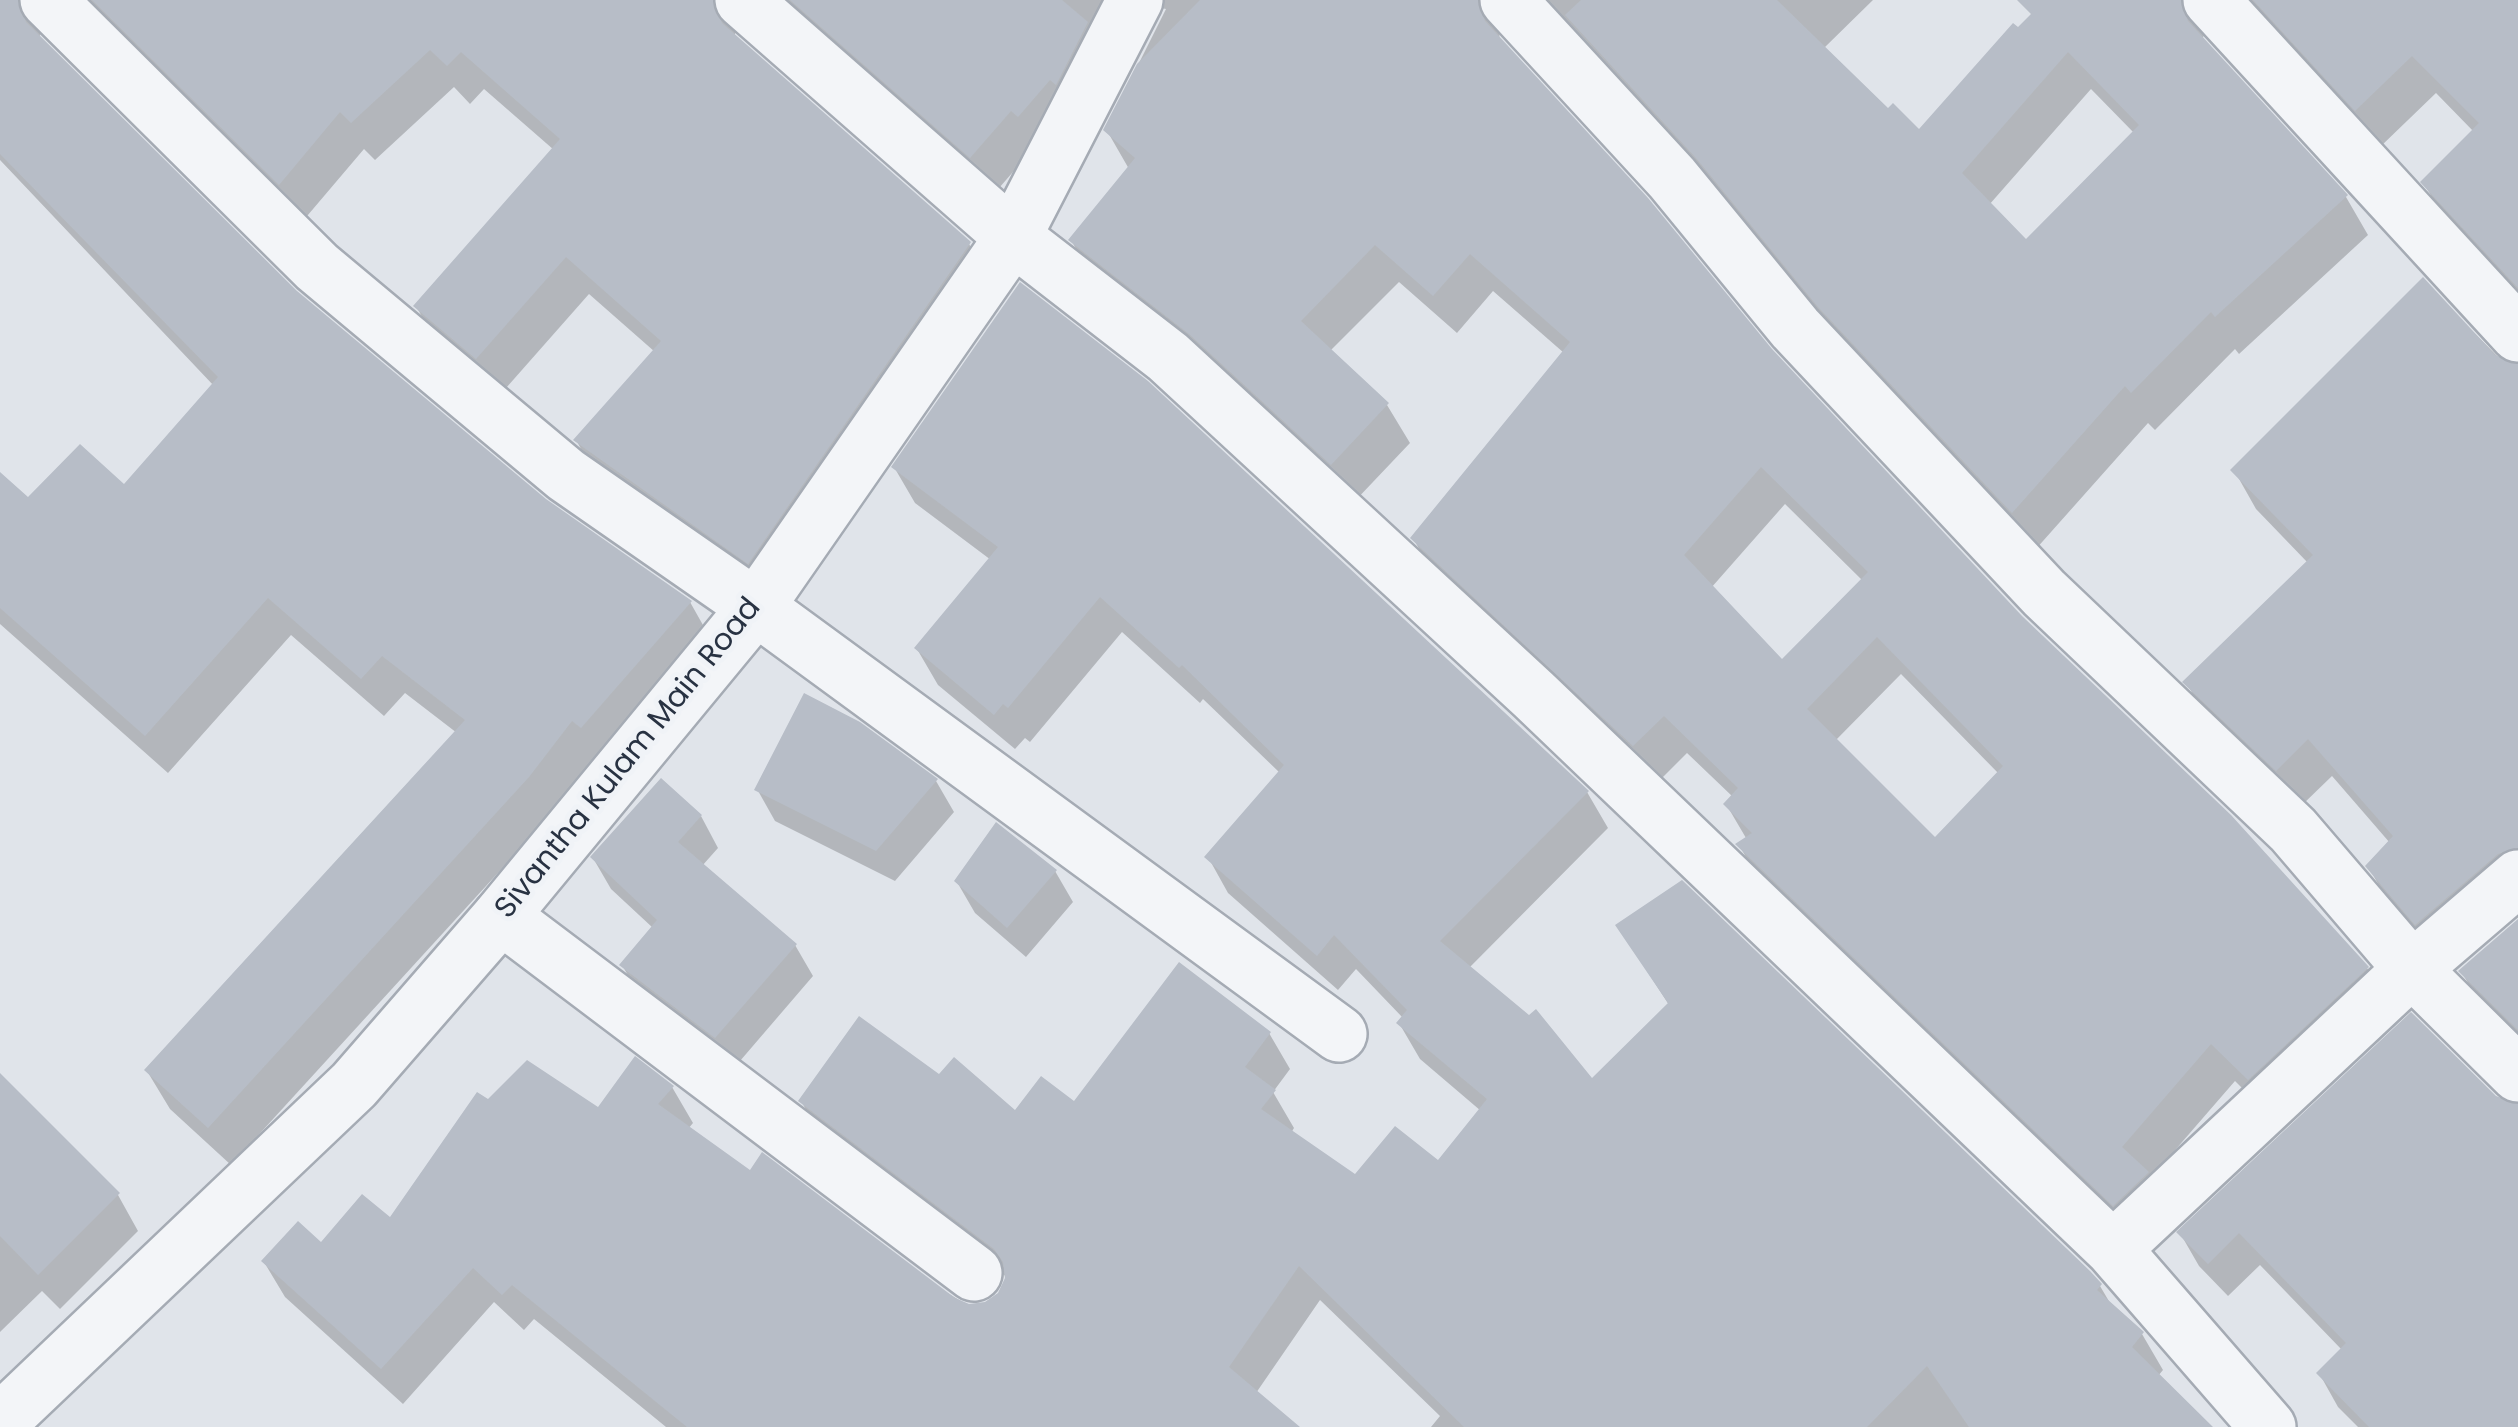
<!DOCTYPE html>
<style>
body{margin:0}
canvas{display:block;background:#e0e4ea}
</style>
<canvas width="2518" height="1427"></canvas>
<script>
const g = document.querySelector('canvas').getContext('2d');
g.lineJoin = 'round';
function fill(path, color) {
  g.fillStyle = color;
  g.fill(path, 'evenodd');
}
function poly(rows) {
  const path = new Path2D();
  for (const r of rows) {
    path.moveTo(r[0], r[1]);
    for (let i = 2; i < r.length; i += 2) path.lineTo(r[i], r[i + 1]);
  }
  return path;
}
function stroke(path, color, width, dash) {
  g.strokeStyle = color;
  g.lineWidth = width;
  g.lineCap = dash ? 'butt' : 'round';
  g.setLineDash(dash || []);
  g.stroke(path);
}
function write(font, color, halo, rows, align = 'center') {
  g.font = font + ' Poppins,sans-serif';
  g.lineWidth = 10;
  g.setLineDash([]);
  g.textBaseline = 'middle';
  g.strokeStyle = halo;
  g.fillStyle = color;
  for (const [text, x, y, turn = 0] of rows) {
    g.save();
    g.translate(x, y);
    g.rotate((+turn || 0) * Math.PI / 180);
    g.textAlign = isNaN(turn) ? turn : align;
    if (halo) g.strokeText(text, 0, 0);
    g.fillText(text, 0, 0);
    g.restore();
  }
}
fill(poly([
 [0,0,1873,0,1823,49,1888,112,1919,133,2049,0,2518,0,2518,299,2446,221,2423,182,2474,132,2436,93,2379,148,2212,15,2202,40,2346,197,2368,235,2239,354,2235,349,2155,430,2148,423,2035,550,1500,30,1499,40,1770,351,2021,617,2367,968,2389,1007,2271,1117,2235,1081,2150,1179,2137,1243,1761,883,1739,845,1746,838,1726,804,1733,797,1687,753,1656,784,1435,577,1413,538,1564,353,1493,291,1457,333,1399,282,1330,351,1387,405,1410,443,1354,502,1093,279,1071,240,1129,169,1106,129,1166,9,1156,7,993,195,740,19,734,37,969,244,992,283,771,601,598,479,576,440,655,352,589,294,499,396,438,345,416,306,554,150,484,89,470,104,454,87,375,160,364,149,302,222,47,18,39,38,293,291,545,501,690,602,712,641,604,765,596,758,550,816,231,1165,170,1109,147,1071,457,733,405,693,384,716,291,635,168,773,0,624,0,475,28,501,125,487,214,386,0,160],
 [2091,89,2135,134,2026,243,1989,205],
 [1785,504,1863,581,1782,662,1711,588],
 [1901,674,1999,774,1935,840,1835,741],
 [2423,281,2507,366,2518,366,2518,841,2488,872,2439,962,2390,905,2368,866,2390,843,2332,776,2299,808,2208,721,2186,682,2308,563,2256,509,2234,470],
 [894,467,1587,792,1608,828,1469,968,1591,1081,1669,1005,1618,926,2100,1286,2113,1308,2142,1334,2163,1370,2158,1376,2210,1427,1431,1427,1440,1416,1320,1300,1256,1393,1288,1427,666,1427,534,1319,524,1330,494,1302,403,1404,285,1297,264,1262,390,1221,488,1102,599,1111,672,1087,693,1123,688,1129,750,1174,969,1306,986,1304,1000,1294,1008,1278,822,1137,801,1101,940,1078,1015,1113,1074,1105,1269,1033,1290,1069,1273,1092,1294,1128,1291,1133,1355,1177,1439,1163,1481,1111,1420,1059,1399,1023,1403,1018,1356,969,1338,990,1228,893,1208,857,1280,773,1203,699,1200,703,1122,632,1030,742,1025,738,1015,749,938,685,917,649,991,560,915,503],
 [858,724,936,781,954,812,895,881,775,821,757,789],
 [701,816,718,848,702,866,795,945,813,976,734,1068,640,996,622,965,653,928,611,889,593,858],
 [1055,871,1073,902,1026,957,975,913,957,882],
 [2518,922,2518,1042,2481,1005,2461,971],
 [0,1076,118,1195,138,1231,60,1309,42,1291,0,1332],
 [2495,1099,2518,1107,2518,1427,2358,1427,2338,1407,2319,1373,2342,1350,2260,1265,2228,1296,2199,1266,2180,1233]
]), '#0003');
fill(poly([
 [0,0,18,0,26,22,297,291,546,499,692,601,581,728,572,721,529,777,208,1128,144,1070,465,720,382,656,361,679,268,598,145,736,0,608,0,472,28,497,80,444,124,484,218,377,0,154],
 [92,0,713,0,722,23,971,242,748,564,573,440,661,341,566,257,476,359,413,306,560,139,461,52,447,66,430,50,351,123,340,112,279,185],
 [790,0,1062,0,1088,22,1056,85,1050,80,1018,117,1011,111,970,158],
 [1200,0,1478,0,1485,21,1648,198,1772,349,2022,616,2231,815,2369,967,2248,1080,2211,1044,2122,1147,2149,1172,2113,1206,1735,844,1752,833,1723,804,1738,788,1664,716,1633,746,1410,538,1570,342,1470,254,1433,296,1375,245,1301,321,1389,403,1331,465,1189,334,1068,240,1135,158,1103,130,1137,64],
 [1761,467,1868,572,1782,659,1684,555],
 [1877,637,2003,766,1935,837,1807,709],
 [1581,0,1777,0,1888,108,1893,103,1919,129,2013,23,2018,27,2031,14,2017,0,2181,0,2188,21,2348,195,2215,317,2211,312,2131,393,2125,386,2012,513,1818,307,1696,158,1565,15],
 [2068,52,2139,125,2026,239,1962,173],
 [2253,0,2518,0,2518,288,2420,182,2479,123,2412,56,2355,111],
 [2423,277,2495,355,2518,364,2518,848,2498,854,2415,925,2365,866,2393,836,2308,739,2276,771,2182,682,2313,555,2230,470],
 [1020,282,1148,381,1589,791,1440,941,1529,1015,1536,1009,1592,1078,1668,1003,1615,925,1682,880,2090,1271,2102,1284,2097,1290,2144,1332,2132,1347,2213,1427,1969,1427,1927,1366,1867,1427,1464,1427,1299,1266,1229,1367,1300,1427,687,1427,512,1285,502,1295,473,1268,381,1369,261,1261,298,1221,321,1242,362,1194,390,1217,477,1092,488,1099,527,1060,598,1107,635,1056,674,1086,658,1104,750,1170,762,1152,955,1298,969,1304,985,1302,998,1293,1005,1278,1003,1262,994,1249,798,1101,859,1016,939,1074,954,1057,1015,1110,1041,1076,1074,1101,1179,962,1271,1032,1245,1067,1276,1090,1261,1109,1355,1174,1395,1126,1438,1160,1487,1099,1396,1023,1407,1010,1334,935,1317,956,1204,857,1284,765,1182,665,1179,668,1100,597,1008,708,1003,704,994,715,914,648,998,547,891,467],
 [804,693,860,722,938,779,876,851,754,790],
 [661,778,702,815,678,842,797,944,715,1038,619,965,657,920,590,857],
 [996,822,1057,870,1007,928,954,881],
 [2518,919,2518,1030,2458,971],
 [2411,1012,2496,1096,2518,1104,2518,1427,2369,1427,2316,1373,2346,1343,2239,1233,2208,1264,2176,1232],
 [0,1073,120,1193,38,1275,0,1236]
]), '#b7bdc7');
const minor = poly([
 [48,0,317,267,566,475,756,607,1339,1034],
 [743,0,1013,237,1168,357,1534,695,2113,1249,2268,1427],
 [1508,0,1672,178,1795,328,2044,593,2293,830,2412,969,2518,1074],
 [2211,0,2518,334],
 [501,916,974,1273],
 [2113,1249,2412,969,2518,878]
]);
const tertiary = poly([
 [0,1422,354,1085,501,916,756,607,1013,237,1135,0]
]);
stroke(minor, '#a5abb4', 60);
stroke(tertiary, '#a5abb4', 60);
stroke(minor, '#f3f5f8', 55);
stroke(tertiary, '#f3f5f8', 55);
write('30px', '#283242', '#f0f3f7', [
 ["Sivantha Kulam Main Road",629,759,-51]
]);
</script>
